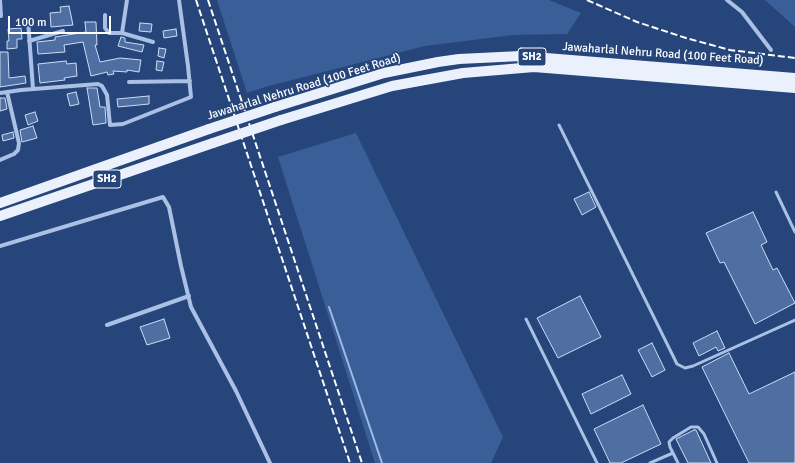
<!DOCTYPE html>
<style>
body{margin:0}
#map{position:relative;width:795px;height:463px;overflow:hidden;background:#26457b;font-family:Signika,sans-serif}
canvas{display:block}
.scale{position:absolute;left:8px;top:16px;width:103px;height:18px;box-sizing:border-box;border:2px solid #fff;border-top:0;padding-left:5px;font-size:12px;line-height:14px;white-space:nowrap;color:#fff;-webkit-text-stroke:3px #26457b;paint-order:stroke}
</style>
<div id="map">
<canvas width="795" height="463"></canvas>
<div class="scale">100 m</div>
</div>
<script>
const g = document.querySelector('canvas').getContext('2d');
g.lineJoin = 'round';
function fill(path, color) {
  g.fillStyle = color;
  g.fill(path, 'evenodd');
}
function poly(rows) {
  const path = new Path2D();
  for (const r of rows) {
    path.moveTo(r[0], r[1]);
    for (let i = 2; i < r.length; i += 2) path.lineTo(r[i], r[i + 1]);
  }
  return path;
}
function stroke(path, color, width, dash) {
  g.strokeStyle = color;
  g.lineWidth = width;
  g.lineCap = dash ? 'butt' : 'round';
  g.setLineDash(dash || []);
  g.stroke(path);
}
function write(font, color, halo, rows, align = 'center') {
  g.font = font + ' Signika,sans-serif';
  g.lineWidth = 3;
  g.setLineDash([]);
  g.textBaseline = 'middle';
  g.strokeStyle = halo;
  g.fillStyle = color;
  for (const [text, x, y, turn = 0] of rows) {
    g.save();
    g.translate(x, y);
    g.rotate((+turn || 0) * Math.PI / 180);
    g.textAlign = isNaN(turn) ? turn : align;
    if (halo) g.strokeText(text, 0, 0);
    g.fillText(text, 0, 0);
    g.restore();
  }
}
fill(poly([
 [217,0,549,0,581,13,567,34,513,35,425,46,265,87,247,93],
 [765,0,795,0,795,27],
 [356,133,503,437,491,463,375,463,278,157]
]), '#3a5e98');
stroke(poly([
 [329,307,382,463]
]), '#9fbae4', 2);
const building = poly([
 [69,6,73,25,51,27,50,13,61,12,60,7,69,6],
 [85,22,96,22,97,45,95,45,100,62,120,58,141,60,139,72,127,70,127,72,113,71,114,74,108,75,107,72,91,76,83,42,64,45,65,52,38,54,37,42,55,40,55,37,86,32,85,22],
 [140,23,152,24,151,32,139,31,140,23],
 [21,28,22,39,17,39,17,48,7,49,7,41,9,41,8,29,21,28],
 [176,29,177,36,164,38,163,31,176,29],
 [121,37,125,38,125,42,144,45,142,52,118,46,121,37],
 [159,48,166,49,164,58,158,56,159,48],
 [0,52,8,52,9,78,25,76,26,83,0,87,0,52],
 [66,61,67,64,76,63,77,76,64,78,65,80,40,83,38,64,66,61],
 [157,61,164,62,162,71,156,70,157,61],
 [87,88,97,88,100,107,105,107,106,123,93,125,87,88],
 [76,92,79,104,70,106,67,94,76,92],
 [149,96,149,104,118,107,117,99,149,96],
 [0,98,5,98,7,109,0,111,0,98],
 [35,112,38,121,28,125,25,115,35,112],
 [33,126,37,138,22,142,20,130,33,126],
 [13,132,14,138,3,141,2,135,13,132],
 [589,192,596,207,582,215,574,199,589,192],
 [753,212,767,242,761,245,773,270,777,268,795,303,755,324,724,262,720,263,706,233,753,212],
 [580,296,601,337,558,358,537,318,580,296],
 [164,319,170,338,147,345,140,327,164,319],
 [717,331,725,348,718,351,716,347,699,356,693,343,717,331],
 [652,343,665,370,652,377,638,350,652,343],
 [729,353,749,394,795,372,795,463,749,463,702,367,729,353],
 [622,375,631,394,591,414,582,394,622,375],
 [643,405,661,444,621,463,610,463,594,429,643,405],
 [694,430,696,430,711,463,688,463,676,439,694,430]
]);
fill(building, '#4f6fa3');
stroke(building, '#cddcf3', 1);
stroke(poly([
 [559,125,677,364,685,368,693,366,795,320],
 [776,192,795,232],
 [526,319,597,463],
 [673,453,670,447,669,442,673,438,691,427,698,427,704,434,717,463],
 [650,463,673,453,678,463]
]), '#aac0e4', 3);
stroke(poly([
 [127,0,122,33,153,42],
 [727,0,742,12,771,50],
 [105,15,105,28,109,33,122,33],
 [0,16,1,16,0,0],
 [28,20,33,89],
 [29,41,63,31],
 [129,82,190,81],
 [0,93,21,90,98,84,102,86,107,95,110,125,123,124,191,97,188,66,179,0],
 [0,160,14,154,18,150,19,143,7,92],
 [0,246,163,197,169,207,181,266,191,307,236,391,270,463],
 [107,325,189,296]
]), '#aac0e4', 4);
stroke(poly([
 [275,107,384,73,438,62,459,59,521,56,795,78],
 [281,120,392,86,463,73,534,67,795,88],
 [0,203,209,129],
 [0,216,213,143]
]), '#eaf0fc', 10);
stroke(poly([
 [196,0,350,463],
 [208,0,362,463],
 [587,0,637,22,686,38,730,50,795,58]
]), '#fff', 2, [7, 3]);
stroke(poly([
 [209,129,275,107],
 [213,143,281,120]
]), '#eaf0fc', 10);
for (const [x, y, w] of [
 [532,57,28],
 [107,179,28]
]) {
  const box = new Path2D();
  box.roundRect(x - w / 2, y - 9, w, 18, 3);
  g.fillStyle = '#26457b';
  g.fill(box);
  stroke(box, '#fff', 1);
}
write('bold 11px', '#fff', null, [
 ["SH2",532,57],
 ["SH2",107,179]
]);
write('12px', '#fff', '#26457b', [
 ["Jawaharlal Nehru Road (100 Feet Road)",663,54,4],
 ["Jawaharlal Nehru Road (100 Feet Road)",304,87,-17]
]);
</script>
